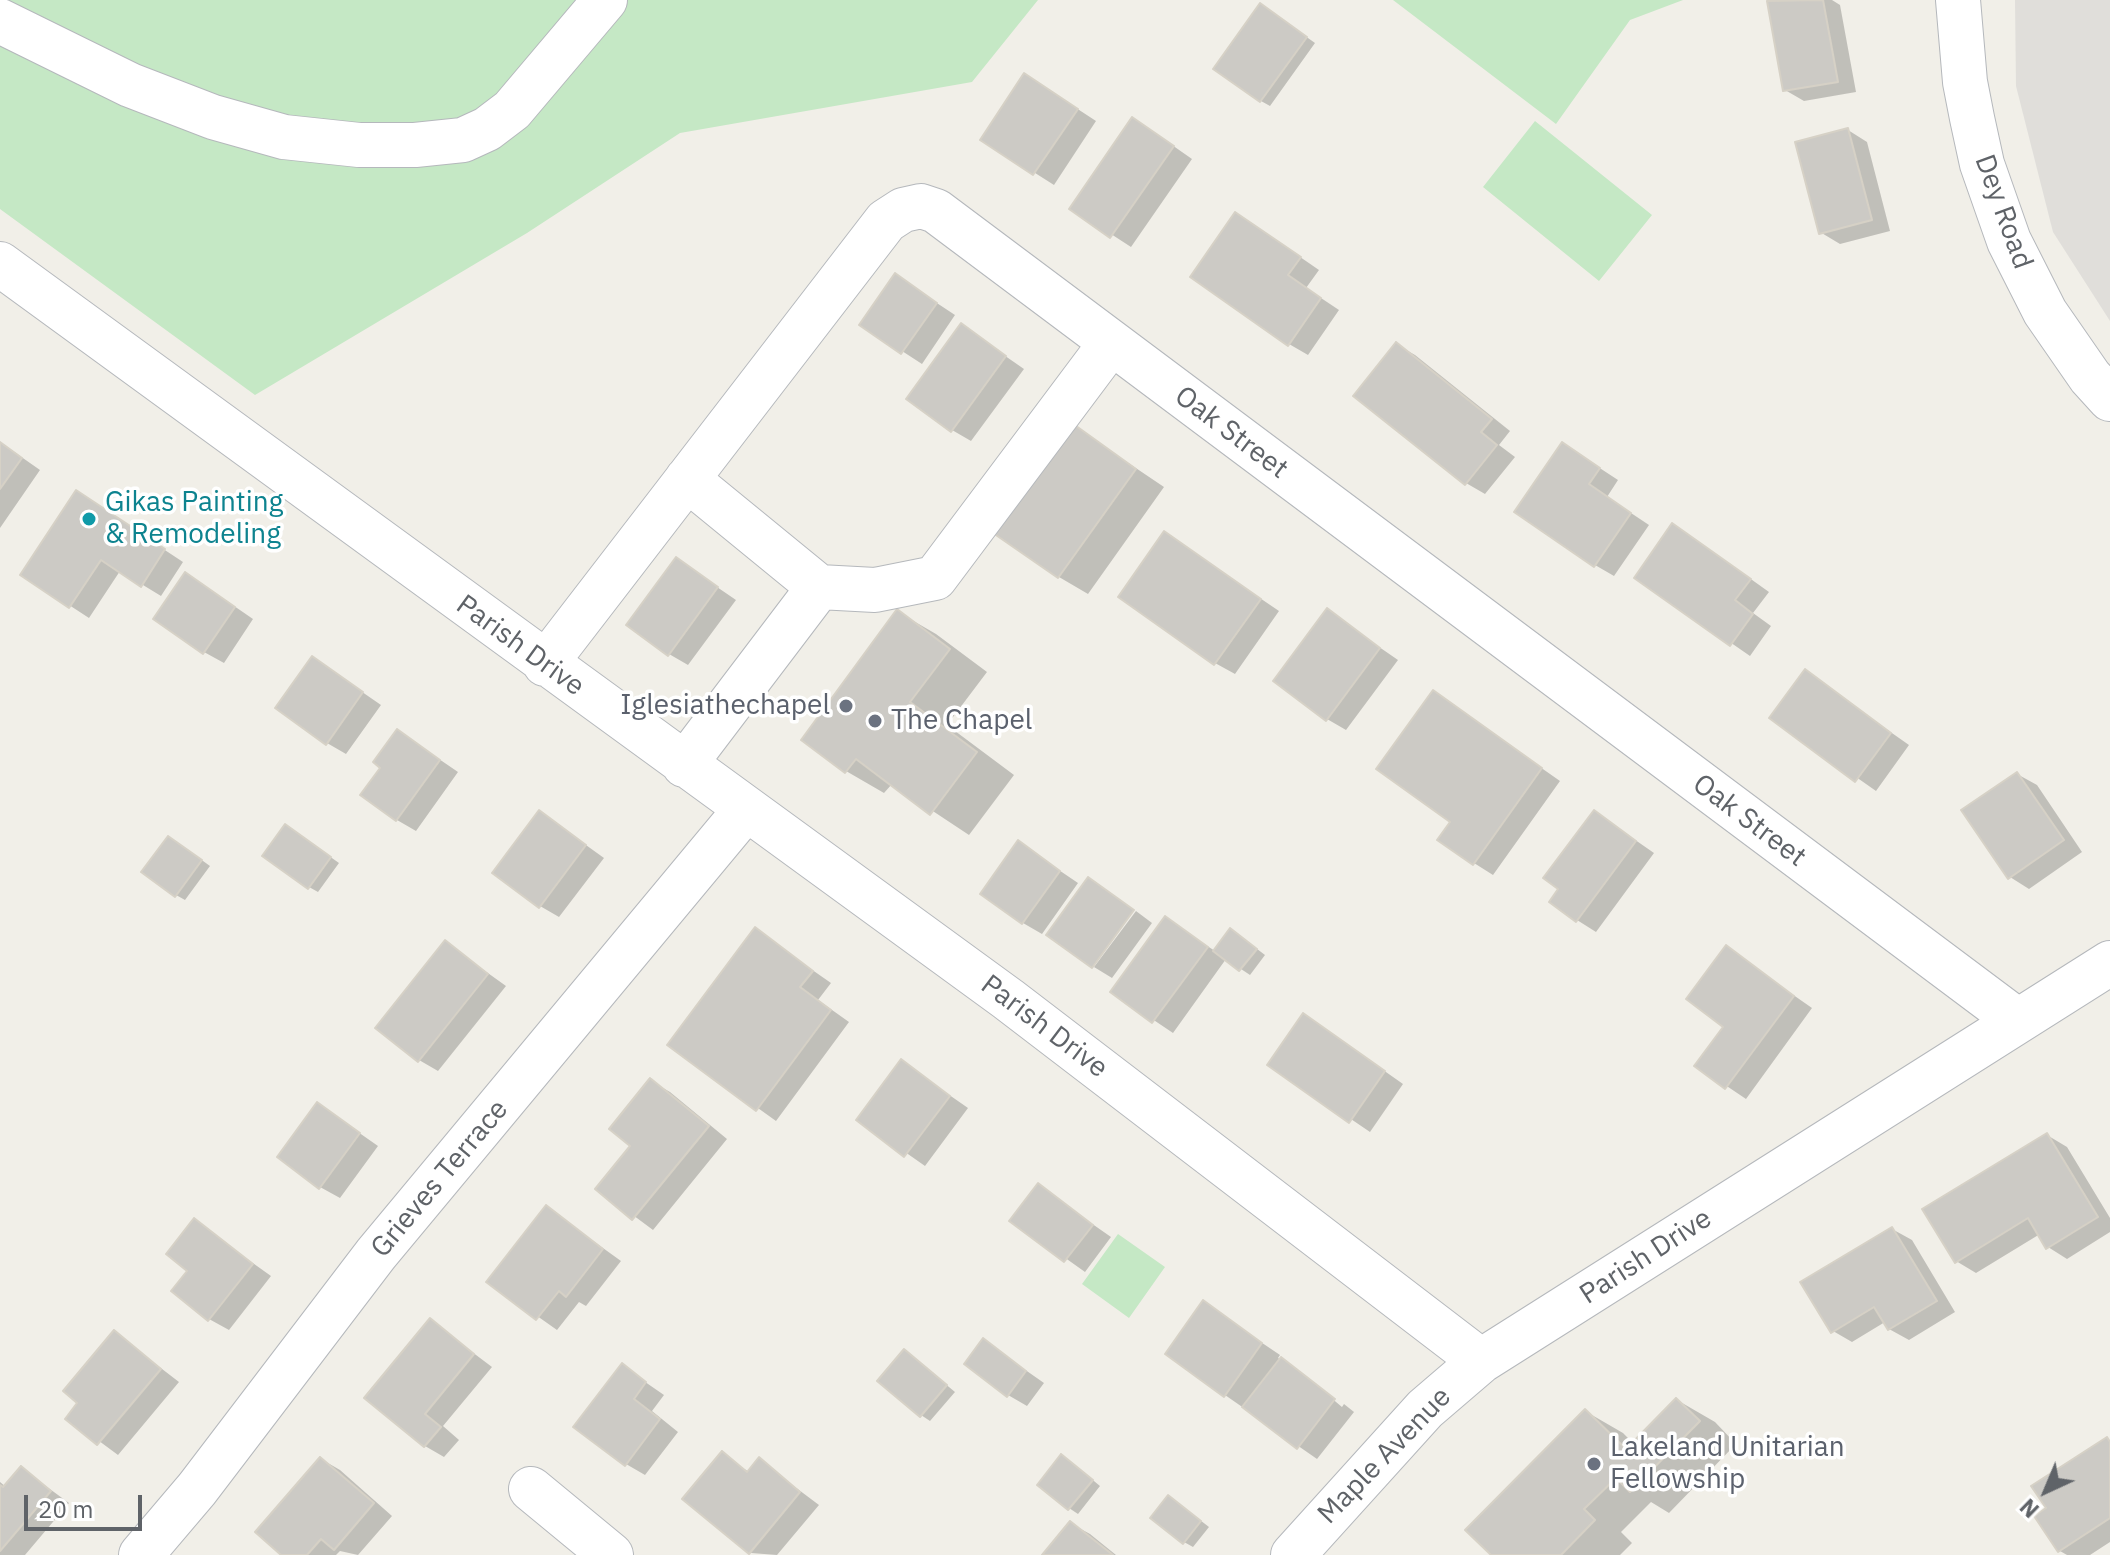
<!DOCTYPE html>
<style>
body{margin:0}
#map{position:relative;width:2110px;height:1555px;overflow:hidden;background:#f1efe8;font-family:"IBM Plex Sans",sans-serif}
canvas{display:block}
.north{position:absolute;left:2006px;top:1451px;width:80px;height:80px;-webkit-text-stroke:6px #fff;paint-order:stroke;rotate:224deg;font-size:22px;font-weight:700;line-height:32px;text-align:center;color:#5f6368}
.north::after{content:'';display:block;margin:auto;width:28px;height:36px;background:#5f6368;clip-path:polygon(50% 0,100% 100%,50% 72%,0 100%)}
.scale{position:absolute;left:24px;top:1495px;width:118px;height:36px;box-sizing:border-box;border:4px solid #5f6368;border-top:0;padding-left:10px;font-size:24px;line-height:28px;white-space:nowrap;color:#5f6368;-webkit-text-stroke:6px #fff;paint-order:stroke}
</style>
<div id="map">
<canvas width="2110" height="1555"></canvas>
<div class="north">N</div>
<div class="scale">20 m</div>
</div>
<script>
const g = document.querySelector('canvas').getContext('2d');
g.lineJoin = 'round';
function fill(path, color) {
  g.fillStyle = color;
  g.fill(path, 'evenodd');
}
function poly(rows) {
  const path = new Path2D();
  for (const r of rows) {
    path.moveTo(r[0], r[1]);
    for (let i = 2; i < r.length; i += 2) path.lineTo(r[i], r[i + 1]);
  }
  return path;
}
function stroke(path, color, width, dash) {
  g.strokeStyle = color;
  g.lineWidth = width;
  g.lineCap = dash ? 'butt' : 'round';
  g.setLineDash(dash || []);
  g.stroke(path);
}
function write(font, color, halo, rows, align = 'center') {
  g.font = font + ' "IBM Plex Sans",sans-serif';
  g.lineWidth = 7;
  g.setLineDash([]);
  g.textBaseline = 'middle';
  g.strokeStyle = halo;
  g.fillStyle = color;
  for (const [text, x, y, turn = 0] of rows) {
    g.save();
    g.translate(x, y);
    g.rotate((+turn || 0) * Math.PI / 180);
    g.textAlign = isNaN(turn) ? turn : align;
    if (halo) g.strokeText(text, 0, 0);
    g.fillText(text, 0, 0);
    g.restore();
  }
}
fill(poly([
 [2015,0,2110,0,2110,321,2053,232,2016,86]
]), '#e0deda');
fill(poly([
 [0,0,1038,0,972,82,680,133,527,233,255,395,0,209],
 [1393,0,1683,0,1630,20,1556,124],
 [1535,121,1652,215,1599,281,1483,187],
 [1118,1234,1165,1267,1129,1318,1082,1284]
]), '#c5e8c5');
fill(poly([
 [1786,0,1832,0,1840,5,1856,92,1804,101,1785,90,1769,3],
 [1270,11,1315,43,1270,106,1261,101],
 [1044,87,1096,121,1054,185,983,140],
 [1848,130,1867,142,1890,231,1840,244,1820,232],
 [1152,131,1192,159,1131,247,1071,208],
 [1255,226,1319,270,1306,288,1339,310,1308,355,1289,344],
 [896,276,955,315,922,364,862,325],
 [962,326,1024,369,971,441,952,430],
 [1396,344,1415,355,1510,431,1499,445,1515,457,1485,494,1466,483],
 [1072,425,1164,487,1088,594,1059,577],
 [0,442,40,470,0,528],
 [1563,444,1618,480,1607,497,1649,525,1614,576,1595,565],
 [77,492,183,562,161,596,120,571,89,618,23,575],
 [1164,533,1279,611,1235,674,1215,663],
 [1692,537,1769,592,1753,613,1771,626,1750,656,1636,577],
 [676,559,736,600,688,665,669,654],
 [205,586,253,619,224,663,204,652],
 [1327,611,1398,660,1346,730,1327,719],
 [898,612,936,634,987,672,947,725,1014,775,969,835,892,784,884,793,846,771],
 [313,658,381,705,346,754,327,743],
 [1805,672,1909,745,1876,791,1772,718],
 [1433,692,1560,781,1493,875,1474,863,1453,821],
 [398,731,458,772,416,831,397,820,383,767],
 [2017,774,2037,785,2082,852,2029,889,2010,877],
 [540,812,604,858,559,917,540,906],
 [1595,812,1654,853,1596,932,1577,920,1561,888],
 [295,832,339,863,318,892,309,887],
 [178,843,210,866,185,900,176,895],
 [1019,843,1078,883,1042,934,1023,923],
 [1136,911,1152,923,1112,978,1094,967],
 [1166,919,1215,951,1240,936,1265,955,1250,975,1226,959,1173,1033,1112,992],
 [755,930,831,983,818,1000,849,1022,776,1121,670,1045],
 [446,943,506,986,438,1071,419,1060],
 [1726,948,1812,1008,1746,1099,1697,1066,1725,1026],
 [1322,1027,1403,1084,1370,1132,1270,1064],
 [902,1062,968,1108,925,1166,858,1119],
 [651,1081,670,1092,727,1139,653,1230,598,1189,633,1145],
 [318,1104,378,1146,340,1198,320,1187],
 [2047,1135,2067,1147,2110,1218,2110,1232,2067,1259,2048,1247,2040,1234,1976,1273,1956,1261],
 [1038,1186,1111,1237,1085,1272,1012,1220],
 [546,1207,621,1261,586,1306,579,1302,557,1330,489,1282],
 [194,1221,271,1276,229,1330,209,1319,190,1271],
 [1892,1229,1912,1240,1955,1312,1909,1340,1889,1329,1885,1322,1852,1342,1833,1331],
 [1203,1303,1280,1355,1278,1358,1298,1370,1342,1407,1344,1404,1354,1412,1317,1459,1225,1395],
 [431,1321,492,1367,443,1426,459,1440,444,1457,425,1446,367,1398],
 [114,1332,179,1382,118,1455,68,1418,80,1403],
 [984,1341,1044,1383,1027,1406,1008,1395],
 [913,1357,955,1392,930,1421,921,1415],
 [622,1366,664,1395,652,1411,678,1432,645,1475,626,1464],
 [1677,1400,1715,1422,1736,1444,1669,1513,1651,1502,1621,1532,1632,1543,1620,1555,1494,1555,1585,1411,1623,1433,1634,1444],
 [2107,1439,2110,1441,2110,1542,2090,1555,2067,1555,2060,1551,2048,1509],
 [722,1454,749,1472,759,1460,819,1505,777,1555,751,1553,685,1498],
 [321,1459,340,1470,392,1516,358,1555,340,1551,336,1555,284,1555],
 [1071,1462,1100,1486,1078,1514,1069,1508],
 [21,1468,69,1503,25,1555,0,1555,0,1482,6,1487],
 [1178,1503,1209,1527,1193,1547,1184,1542],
 [1070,1523,1090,1534,1116,1555,1045,1555]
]), '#0003');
const building = poly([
 [1823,0,1838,82,1783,91,1767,1,1823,0],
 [1260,3,1307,37,1260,102,1213,69,1260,3],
 [1024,73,1078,109,1033,175,980,140,1024,73],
 [1132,117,1174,146,1110,238,1069,209,1132,117],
 [1848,128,1872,220,1819,234,1795,142,1848,128],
 [1235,212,1301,257,1288,275,1321,298,1288,346,1190,277,1235,212],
 [895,273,937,303,901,354,859,325,895,273],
 [961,323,1006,356,951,432,906,399,961,323],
 [1396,342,1492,419,1481,432,1497,445,1465,485,1353,396,1396,342],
 [1072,423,1136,469,1058,578,993,533,1072,423],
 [0,442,22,458,0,489,0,442],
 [1562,442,1600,468,1589,484,1631,513,1594,567,1514,512,1562,442],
 [76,490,165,549,141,587,101,560,69,608,20,575,76,490],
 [1672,523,1751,579,1735,600,1753,614,1730,646,1634,578,1672,523],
 [1164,531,1261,599,1214,665,1118,597,1164,531],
 [676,557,718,587,668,656,626,625,676,557],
 [185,572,235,607,203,654,153,619,185,572],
 [1327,608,1380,648,1326,721,1273,681,1327,608],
 [897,609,950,649,910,702,977,752,930,815,856,759,845,773,801,740,897,609],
 [312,656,363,692,326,745,275,708,312,656],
 [1805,669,1891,733,1855,782,1769,718,1805,669],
 [1433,690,1542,768,1473,865,1437,840,1450,822,1376,769,1433,690],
 [397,729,440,760,396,821,360,795,380,768,373,762,397,729],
 [2017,772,2064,840,2008,879,1961,810,2017,772],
 [539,810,586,845,539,908,492,873,539,810],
 [1594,810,1636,841,1576,922,1549,902,1558,889,1543,878,1594,810],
 [285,824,331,857,308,889,262,856,285,824],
 [168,836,202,860,175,897,141,872,168,836],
 [1018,840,1060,871,1022,924,980,894,1018,840],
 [1088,877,1134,910,1092,968,1046,935,1088,877],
 [1165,916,1208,947,1152,1023,1110,992,1165,916],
 [755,927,813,971,800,987,831,1010,756,1111,667,1045,755,927],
 [1230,928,1257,949,1239,971,1213,951,1230,928],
 [445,940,488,974,418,1062,375,1028,445,940],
 [1726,945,1794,996,1725,1089,1694,1066,1723,1027,1686,999,1726,945],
 [1303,1013,1385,1071,1349,1123,1267,1065,1303,1013],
 [901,1059,950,1096,904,1157,856,1120,901,1059],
 [650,1078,709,1126,632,1220,595,1189,630,1146,609,1129,650,1078],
 [317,1102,360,1133,319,1189,277,1157,317,1102],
 [2047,1133,2098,1217,2046,1249,2028,1218,1955,1263,1922,1209,2047,1133],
 [1038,1183,1093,1225,1064,1262,1009,1221,1038,1183],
 [546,1205,603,1249,566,1297,559,1291,536,1320,486,1282,546,1205],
 [194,1218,253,1264,208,1321,171,1291,187,1271,166,1254,194,1218],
 [1892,1227,1937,1301,1888,1330,1874,1307,1831,1333,1800,1282,1892,1227],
 [1203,1300,1262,1343,1224,1397,1165,1354,1203,1300],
 [430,1318,474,1354,425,1414,441,1427,424,1447,364,1398,430,1318],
 [114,1330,161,1369,97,1445,65,1419,77,1403,63,1391,114,1330],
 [983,1338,1026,1371,1007,1397,964,1364,983,1338],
 [904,1349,947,1385,920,1417,877,1381,904,1349],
 [1281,1357,1335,1399,1297,1449,1242,1407,1281,1357],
 [622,1363,646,1382,634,1399,660,1419,625,1466,573,1427,622,1363],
 [1676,1398,1700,1421,1630,1492,1616,1478,1584,1509,1595,1520,1561,1555,1491,1555,1465,1530,1585,1409,1626,1449,1676,1398],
 [2107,1437,2110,1442,2110,1518,2058,1552,2034,1516,2046,1508,2031,1486,2107,1437],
 [722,1451,747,1472,759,1457,800,1492,749,1554,682,1499,722,1451],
 [1061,1454,1093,1480,1068,1510,1037,1485,1061,1454],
 [320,1457,374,1503,334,1550,321,1539,307,1555,281,1555,255,1532,320,1457],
 [21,1466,51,1491,0,1551,0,1485,3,1487,21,1466],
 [1168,1495,1201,1521,1183,1544,1150,1518,1168,1495],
 [1070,1521,1113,1555,1042,1555,1070,1521]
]);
fill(building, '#cccac5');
stroke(building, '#d6d1c6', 2);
const minor = poly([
 [1958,0,1965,82,1972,118,1982,164,2009,241,2045,312,2090,377,2110,399],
 [0,21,130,85,213,117,284,137,359,145,415,145,463,140,487,129,512,110,605,0],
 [0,264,1008,999,1481,1361],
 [687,479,819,587],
 [545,664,886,221,903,210,921,206,936,211,2018,1021],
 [684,765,819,587,875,590,935,578,1111,343],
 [531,1489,611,1555],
 [141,1555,197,1489,376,1254,746,809],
 [1293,1555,1425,1409,1481,1361,2110,963]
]);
stroke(minor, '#b5b8bc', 46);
stroke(minor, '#fff', 44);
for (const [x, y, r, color] of [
 [89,519,8,"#0f9aa8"],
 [846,706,8,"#6b7280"],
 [875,721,8,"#6b7280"],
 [1594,1464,8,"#6b7280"]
]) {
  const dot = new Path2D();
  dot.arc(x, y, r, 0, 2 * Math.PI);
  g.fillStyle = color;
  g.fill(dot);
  stroke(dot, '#fff', 3);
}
write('28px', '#5f6368', '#fff', [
 ["Dey Road",2003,212,70],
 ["Oak Street",1231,433,37],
 ["Parish Drive",520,646,36],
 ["Oak Street",1749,821,37],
 ["Parish Drive",1044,1027,37],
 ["Grieves Terrace",440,1179,-50],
 ["Parish Drive",1646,1257,-33],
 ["Maple Avenue",1385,1456,-46]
]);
write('28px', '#0d838f', '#fff', [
 ["Gikas Painting",105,503],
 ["& Remodeling",105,535]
], 'left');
write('28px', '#5b616d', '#fff', [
 ["Iglesiathechapel",830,706,"right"],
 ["The Chapel",891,721],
 ["Lakeland Unitarian",1610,1448],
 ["Fellowship",1610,1480]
], 'left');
</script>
